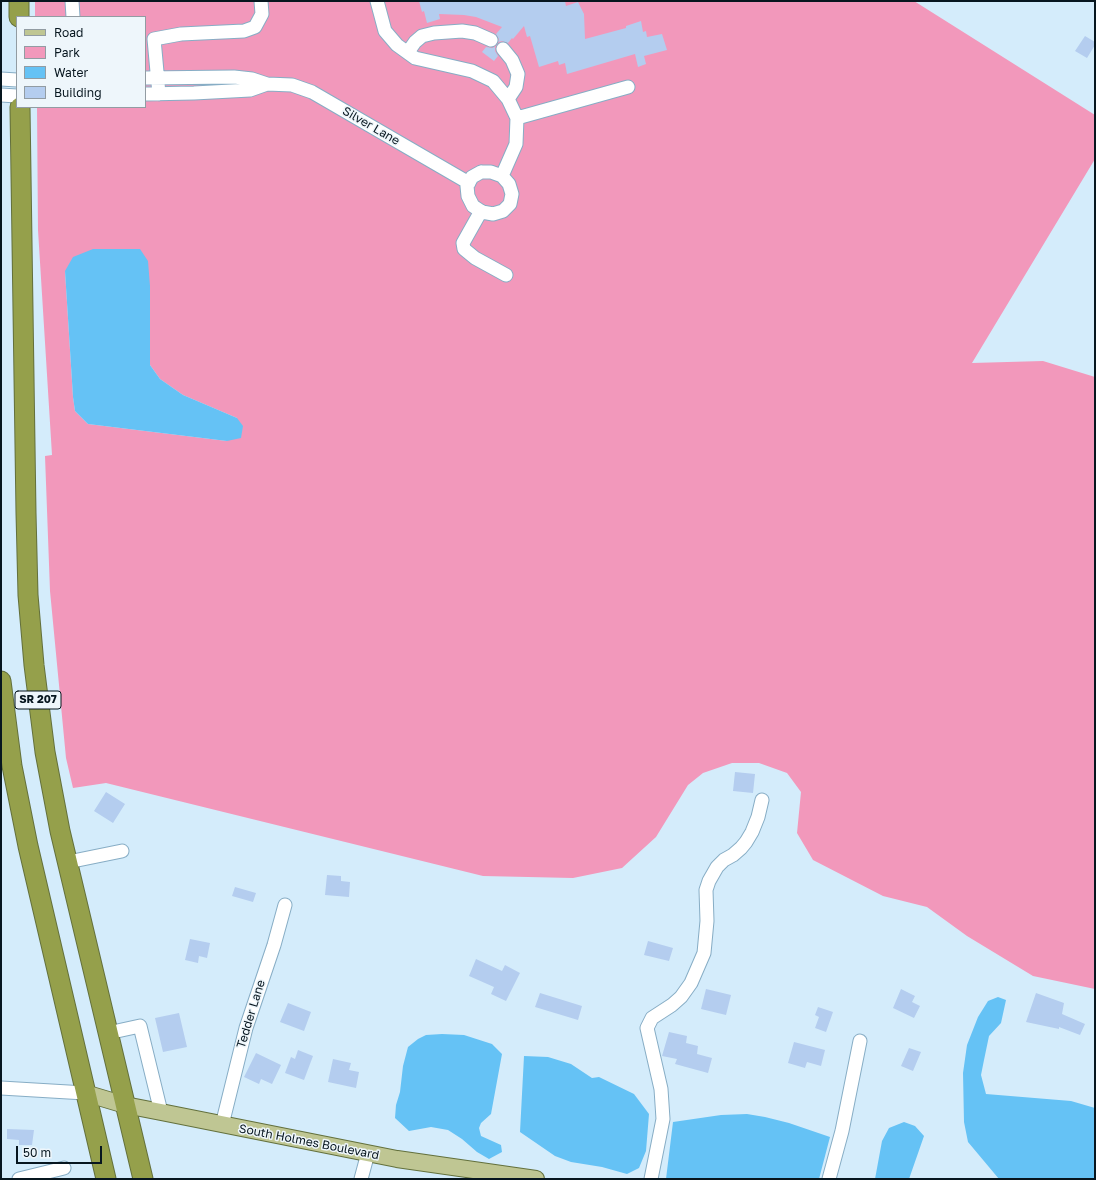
<!DOCTYPE html>
<style>
body{margin:0}
#map{position:relative;width:1096px;height:1180px;overflow:hidden;background:#d4ecfb;font-family:"Golos Text",sans-serif}
canvas{display:block}
.frame{position:absolute;inset:0;border:2px solid #07161f;pointer-events:none}
.legend{position:absolute;left:16px;top:16px;width:130px;height:92px;box-sizing:border-box;background:#eef6fb;border:1px solid #929ca3;margin:0;padding:5px 7px;list-style:none;font-size:12px;color:#07161f}
.legend li{display:flex;align-items:center;gap:8px;height:20px}
.legend b{width:20px;border:1px solid #929ca3}
.scale{position:absolute;left:16px;top:1146px;width:86px;height:18px;box-sizing:border-box;border:2px solid #07161f;border-top:0;padding-left:5px;font-size:12px;line-height:14px;white-space:nowrap;color:#07161f;-webkit-text-stroke:3px #eef6fb;paint-order:stroke}
</style>
<div id="map">
<canvas width="1096" height="1180"></canvas>
<div class="frame"></div>
<ul class="legend">
<li><b style="height:5px;background:#bfc693"></b>Road</li>
<li><b style="height:11px;background:#f298bb"></b>Park</li>
<li><b style="height:11px;background:#65c2f5"></b>Water</li>
<li><b style="height:11px;background:#b4cdef"></b>Building</li>
</ul>
<div class="scale">50 m</div>
</div>
<script>
const g = document.querySelector('canvas').getContext('2d');
g.lineJoin = 'round';
function fill(path, color) {
  g.fillStyle = color;
  g.fill(path, 'evenodd');
}
function poly(rows) {
  const path = new Path2D();
  for (const r of rows) {
    path.moveTo(r[0], r[1]);
    for (let i = 2; i < r.length; i += 2) path.lineTo(r[i], r[i + 1]);
  }
  return path;
}
function stroke(path, color, width, dash) {
  g.strokeStyle = color;
  g.lineWidth = width;
  g.lineCap = dash ? 'butt' : 'round';
  g.setLineDash(dash || []);
  g.stroke(path);
}
function write(font, color, halo, rows, align = 'center') {
  g.font = font + ' "Golos Text",sans-serif';
  g.lineWidth = 3;
  g.setLineDash([]);
  g.textBaseline = 'middle';
  g.strokeStyle = halo;
  g.fillStyle = color;
  for (const [text, x, y, turn = 0] of rows) {
    g.save();
    g.translate(x, y);
    g.rotate((+turn || 0) * Math.PI / 180);
    g.textAlign = isNaN(turn) ? turn : align;
    if (halo) g.strokeText(text, 0, 0);
    g.fillText(text, 0, 0);
    g.restore();
  }
}
fill(poly([
 [35,1,914,1,1095,115,1095,159,972,363,1043,361,1095,377,1095,989,1033,976,967,936,927,907,883,896,813,860,797,833,801,792,787,773,759,763,732,763,703,773,688,785,656,837,622,868,573,878,483,876,106,783,73,788,66,758,50,591,45,456,52,455,38,230,37,107,145,107,145,17,35,17],
 [65,271,150,286,150,365,160,379,183,395,237,418,227,441,88,424,75,411,73,397]
]), '#f298bb');
fill(poly([
 [93,249,140,249,148,261,150,286,150,365,160,379,183,395,237,418,243,426,241,438,227,441,88,424,75,411,73,397,65,271,73,257],
 [998,997,1006,1000,1001,1023,989,1036,984,1060,981,1075,986,1094,1071,1101,1095,1108,1095,1179,999,1179,968,1142,964,1122,963,1073,967,1045,978,1017,988,1001],
 [442,1034,464,1035,492,1044,502,1054,491,1114,481,1123,479,1128,481,1136,501,1145,502,1152,489,1159,477,1152,462,1139,448,1130,431,1127,409,1131,395,1118,396,1105,400,1092,403,1066,408,1047,418,1039,426,1035],
 [524,1056,548,1057,571,1064,592,1078,599,1077,634,1094,649,1114,646,1151,639,1168,627,1174,602,1167,571,1162,555,1156,520,1132],
 [747,1114,765,1117,789,1123,830,1137,819,1179,666,1179,673,1122,721,1115],
 [904,1122,915,1126,924,1136,909,1179,875,1179,882,1141,889,1128]
]), '#65c2f5');
fill(poly([
 [419,1,565,1,566,6,578,2,584,14,585,39,626,28,626,26,641,21,643,32,646,31,647,37,662,34,667,50,644,56,646,64,638,67,635,54,567,74,565,63,559,65,558,61,539,67,530,36,527,37,524,26,513,39,512,38,508,43,502,41,498,42,499,39,496,34,502,27,476,17,464,15,439,14,440,19,427,23,424,11,422,12],
 [1085,36,1095,42,1095,45,1087,58,1075,51],
 [486,47,492,48,495,47,495,51,498,56,494,61,482,52],
 [735,772,755,774,753,793,733,791],
 [106,792,125,804,113,823,94,811],
 [327,875,341,876,341,881,350,882,349,897,325,895],
 [235,887,256,893,253,902,232,896],
 [190,939,210,943,207,958,199,956,198,963,185,960],
 [648,941,673,948,669,961,644,955],
 [476,959,502,971,505,965,520,973,506,1001,491,994,494,987,469,976],
 [706,989,731,995,726,1015,701,1009],
 [901,989,915,996,912,1002,920,1006,914,1018,893,1008],
 [540,993,582,1006,578,1020,535,1007],
 [1036,993,1064,1003,1062,1014,1085,1024,1080,1035,1059,1027,1059,1029,1026,1022],
 [288,1003,311,1012,304,1031,280,1022],
 [818,1007,833,1012,826,1032,815,1028,819,1017,815,1015],
 [179,1013,187,1047,163,1052,155,1018],
 [669,1032,687,1036,686,1043,698,1046,697,1054,712,1058,708,1073,675,1064,677,1059,662,1056],
 [794,1042,825,1050,821,1066,807,1062,805,1068,788,1063],
 [909,1048,921,1052,913,1071,901,1066],
 [298,1050,313,1056,304,1080,285,1073,291,1057,295,1059],
 [256,1053,281,1065,272,1084,261,1079,259,1084,244,1077],
 [333,1059,351,1063,349,1070,359,1072,356,1088,328,1082],
 [7,1129,34,1130,32,1145,19,1145,19,1140,7,1139]
]), '#b4cdef');
const minor = poly([
 [72,1,73,17],
 [377,1,385,31,397,45,415,58,472,71,493,81,508,99,517,118,516,144,502,176],
 [503,49,512,60,518,74,516,87,508,99],
 [408,52,415,42,422,36,434,33,462,31,475,33,491,40],
 [145,78,234,77,252,79,267,84,292,85,312,92,469,183],
 [1,79,17,80],
 [145,94,194,93,250,90,267,84],
 [159,94,154,39,181,34,244,31,255,27,262,14,261,1],
 [1,95,17,96],
 [517,118,628,87],
 [481,172,491,172,502,176,509,184,512,194,510,204,503,211,493,214,482,212,473,206,468,196,467,186,472,177,481,172],
 [481,211,463,243,464,249,475,258,506,275],
 [68,862,122,851],
 [108,1033,140,1026,161,1112],
 [1,1088,85,1093],
 [222,1125,246,1028,274,945,285,905],
 [19,1179,64,1168],
 [361,1179,368,1153],
 [651,1179,663,1119,661,1089,647,1028,652,1018,672,1005,681,997,691,983,704,953,707,921,706,890,709,881,717,867,724,860,733,855,741,848,746,842,752,832,758,817,762,800],
 [829,1179,842,1131,860,1041]
]);
const major = poly([
 [85,1093,125,1105,161,1112,397,1159,536,1179]
]);
const highway = poly([
 [19,1,19,17],
 [20,107,26,513,28,595,34,665,45,752,60,831,143,1179],
 [1,681,12,766,28,846,106,1179]
]);
stroke(minor, '#87adc5', 15);
stroke(major, '#63703c', 18);
stroke(highway, '#63703c', 21);
stroke(minor, '#fff', 13);
stroke(major, '#bfc693', 16);
stroke(highway, '#95a04b', 19);
for (const [x, y, w] of [
 [38,700,46]
]) {
  const box = new Path2D();
  box.roundRect(x - w / 2, y - 9, w, 18, 3);
  g.fillStyle = '#eef6fb';
  g.fill(box);
  stroke(box, '#07161f', 1);
}
write('bold 11px', '#07161f', null, [
 ["SR 207",38,700]
]);
write('12px', '#07161f', '#eef6fb', [
 ["Silver Lane",371,126,30],
 ["Tedder Lane",251,1014,-73],
 ["South Holmes Boulevard",309,1142,11]
]);
</script>
